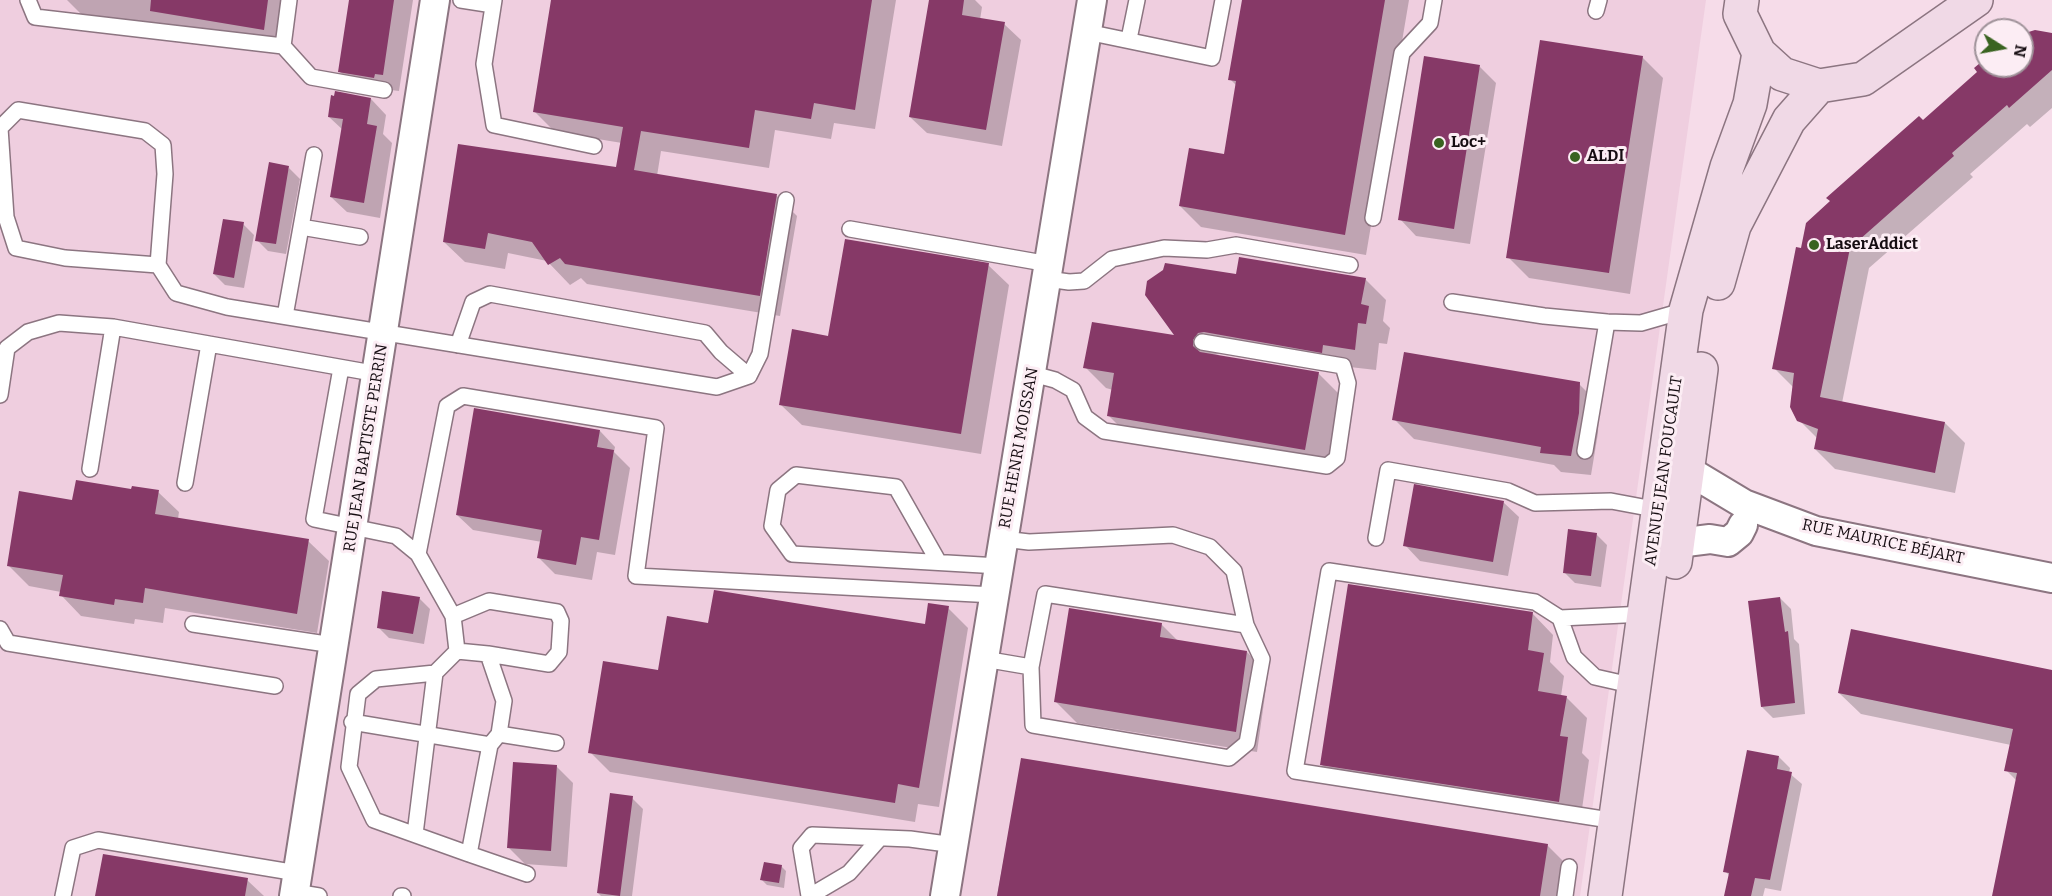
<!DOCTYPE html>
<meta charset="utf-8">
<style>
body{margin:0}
#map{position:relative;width:2052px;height:896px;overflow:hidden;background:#f6dce9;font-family:Bitter,serif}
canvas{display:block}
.north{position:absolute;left:1974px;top:18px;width:60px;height:60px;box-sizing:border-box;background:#fcedf4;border:2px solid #a0939a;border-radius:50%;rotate:101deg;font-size:16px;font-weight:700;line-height:24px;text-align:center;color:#160d12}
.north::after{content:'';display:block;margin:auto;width:21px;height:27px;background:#396320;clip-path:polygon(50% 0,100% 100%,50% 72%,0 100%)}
</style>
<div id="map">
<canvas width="2052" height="896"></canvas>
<div class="north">N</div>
</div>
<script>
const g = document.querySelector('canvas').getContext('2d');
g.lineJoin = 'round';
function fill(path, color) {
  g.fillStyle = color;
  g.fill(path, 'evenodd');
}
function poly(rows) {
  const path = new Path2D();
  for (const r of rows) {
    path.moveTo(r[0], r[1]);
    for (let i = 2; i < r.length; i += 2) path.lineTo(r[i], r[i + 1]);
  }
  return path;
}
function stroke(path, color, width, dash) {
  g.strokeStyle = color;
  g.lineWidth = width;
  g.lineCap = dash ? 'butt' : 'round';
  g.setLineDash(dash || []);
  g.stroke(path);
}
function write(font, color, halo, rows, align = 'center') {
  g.font = font + ' Bitter,serif';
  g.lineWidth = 6;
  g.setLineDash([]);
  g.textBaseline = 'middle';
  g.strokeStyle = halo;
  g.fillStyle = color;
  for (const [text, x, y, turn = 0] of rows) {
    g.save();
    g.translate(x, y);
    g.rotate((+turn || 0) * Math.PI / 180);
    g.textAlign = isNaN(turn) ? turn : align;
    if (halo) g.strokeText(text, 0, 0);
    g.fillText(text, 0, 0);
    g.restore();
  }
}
fill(poly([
 [0,0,1706,0,1580,896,0,896]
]), '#efcedf');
fill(poly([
 [67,0,292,0,284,49,83,16],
 [350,0,413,0,399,91,391,90,391,94,356,88,339,71],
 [553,0,896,0,875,129,834,123,831,139,775,130,769,168,661,151,657,176,777,196,797,216,780,316,587,284,581,278,570,285,547,261,508,253,505,269,465,262,444,242,617,169,622,143,555,132,535,112],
 [931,0,975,0,982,7,980,20,1004,24,1021,40,1002,146,927,133,910,117],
 [1243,0,1409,0,1366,255,1201,227,1180,206,1225,156,1237,86,1230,79],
 [2022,37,2052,37,2052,108,2030,127,2027,124,1970,174,1973,177,1869,268,1842,403,1945,423,1965,443,1955,493,1835,469,1815,449,1818,439,1799,420,1791,401,1793,387,1774,368,1802,250,1923,122,1979,72,1986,60,1986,66,2022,66],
 [1642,57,1663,78,1630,294,1529,278,1508,257],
 [1480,67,1496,83,1470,244,1416,236,1400,219],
 [371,99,386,115,383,134,392,143,380,218,347,212,331,197,343,130,329,117],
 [289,168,300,179,286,254,268,251,257,240],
 [243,224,254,235,244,288,225,285,214,274],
 [988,265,1009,285,981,454,802,425,781,405],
 [1237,276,1365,279,1386,300,1383,321,1390,328,1387,344,1379,343,1376,370,1226,353,1213,355,1318,373,1339,394,1326,470,1130,437,1109,416,1113,390,1106,388,1085,367,1177,337],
 [1579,384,1599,404,1598,433,1591,475,1561,472,1554,465,1414,439,1394,419],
 [600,431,615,447,614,452,630,468,615,555,597,552,592,580,555,574,539,558,542,542,473,530,457,515],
 [132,491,158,492,179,512,178,519,308,541,329,561,317,633,165,608,163,623,135,619,134,624,81,616,61,595,61,592,29,586,9,566,73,502],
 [1503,502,1519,517,1508,576,1420,561,1405,545],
 [1596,534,1607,545,1601,587,1575,583,1564,572],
 [419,598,430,609,424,644,389,638,378,627],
 [1780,598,1791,609,1794,639,1799,644,1805,714,1773,718,1762,707],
 [948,608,968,628,939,807,918,804,915,822,610,772,590,752,659,672,710,625,926,626],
 [1532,613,1553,635,1550,662,1564,676,1561,696,1566,697,1587,718,1582,753,1589,760,1580,823,1343,786,1322,765],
 [1161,624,1178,641,1247,652,1268,674,1257,752,1077,723,1055,701],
 [2052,671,2052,896,1993,896,2017,781,2006,770,2011,745,1861,714,1839,693],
 [1779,757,1790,768,1789,773,1802,784,1781,891,1765,888,1763,896,1726,896,1730,876,1725,871],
 [1022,760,1547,845,1568,866,1563,896,997,896],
 [556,766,573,783,567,867,525,864,509,848],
 [632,798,643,809,632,896,601,896,598,893],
 [781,866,786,871,784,888,767,885,762,880],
 [247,880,264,896,97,896]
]), '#0003');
fill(poly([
 [151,0,268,0,264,30,150,11],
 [349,0,394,0,383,75,375,74,374,78,338,72],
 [551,0,872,0,855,110,814,103,811,119,755,110,749,148,641,131,634,170,777,194,760,296,565,264,560,258,548,265,532,242,488,233,485,249,443,242,458,144,616,167,623,127,533,112],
 [929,0,964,0,962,15,1005,22,986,130,909,117],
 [1242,0,1385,0,1345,235,1179,206,1189,148,1224,154,1236,81,1228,80],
 [2035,30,2052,33,2052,70,2009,108,2007,105,1952,153,1954,156,1850,248,1820,397,1945,422,1935,473,1814,449,1818,429,1797,421,1790,407,1794,373,1772,369,1796,247,1801,248,1806,223,1830,201,1826,198,1919,116,1923,120,1977,72,1974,68,1986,58,1986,66,2022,66,2022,34],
 [1540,40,1643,56,1609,273,1506,258],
 [1424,56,1480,65,1454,229,1398,220],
 [335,91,371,98,367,124,377,126,364,203,330,197,343,119,328,117,331,95,334,96],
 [269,162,289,166,276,244,255,241],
 [223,219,244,222,234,278,213,274],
 [845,239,989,263,961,434,779,405,792,329,828,336],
 [1239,257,1366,278,1361,304,1369,306,1366,324,1358,323,1355,350,1323,345,1322,353,1204,332,1198,333,1193,340,1193,346,1200,352,1319,372,1305,450,1107,416,1114,373,1083,368,1092,322,1174,335,1145,295,1147,281,1163,270,1165,263,1236,274],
 [1404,352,1580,382,1579,413,1571,456,1540,453,1541,447,1392,420],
 [474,408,600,430,597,447,614,450,599,540,581,537,576,565,537,558,542,530,456,515],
 [76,480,131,489,132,486,159,490,155,514,309,539,297,614,145,588,143,603,115,599,114,605,59,596,63,575,7,566,19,491,72,500],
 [1414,484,1504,501,1493,562,1403,546],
 [1568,529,1597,533,1591,576,1563,573],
 [1348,584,1533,612,1528,650,1544,653,1538,691,1567,696,1560,736,1568,737,1559,802,1320,765],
 [714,590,925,624,928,603,949,606,919,788,898,784,895,803,588,753,603,661,658,670,667,616,708,623],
 [382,591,420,597,413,634,377,628],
 [1780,597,1785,632,1788,631,1795,703,1761,707,1748,601],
 [1069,608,1162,623,1160,637,1247,651,1236,732,1054,702],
 [1851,629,2052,670,2052,896,1992,896,2017,773,2004,771,2013,729,1838,693],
 [1747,750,1779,756,1777,769,1792,772,1770,880,1755,878,1751,896,1724,896,1729,873,1723,872],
 [1021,758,1548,844,1540,896,997,896],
 [513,762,557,765,551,851,507,848],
 [610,793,633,796,620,896,597,893],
 [103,854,248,878,245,896,95,896],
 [764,862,782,865,779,883,760,880]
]), '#863967');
const service = poly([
 [28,0,35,17,283,46],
 [289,0,283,46,311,77,384,90],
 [461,0,493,5],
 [494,0,484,64,494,125,594,146],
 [1596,11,1599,0],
 [1087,32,1212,58,1223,0],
 [1129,39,1137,0],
 [1373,218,1402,53,1430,23,1434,0],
 [301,227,360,237],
 [850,229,1049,264],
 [158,265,65,258,16,248,6,217,0,128,18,110,145,131,163,145,165,174,158,265,176,293,227,307,717,387,749,376,760,354,786,200],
 [1047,279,1069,282,1084,281,1112,259,1164,248,1207,250,1236,245,1350,265],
 [1452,302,1544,316,1607,322,1641,323,1686,310],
 [285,316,314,155],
 [458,345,473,302,490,294,705,333,721,352,749,376],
 [341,368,314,519,396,536,418,554,453,616,457,651,435,673,376,679,358,694,349,767,374,820,469,854,490,745,499,734,504,701,488,654,457,651],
 [1033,374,1055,380,1073,390,1085,417,1104,431,1327,466,1337,458,1348,383,1343,366,1202,342],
 [0,395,7,348,28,332,59,323,113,327,378,374],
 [1585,451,1607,322],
 [90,469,113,327],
 [185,483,209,344],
 [1376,538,1388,470,1508,491,1535,503,1611,501,1659,510],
 [1003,539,1029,542,1173,535,1210,547,1234,571,1246,625,1262,659,1247,743,1229,758,1033,725,1031,667,1045,594,1246,625],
 [418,554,447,406,463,396,656,428,636,576,994,595],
 [938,561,896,487,796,475,778,490,772,526,792,554,999,566],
 [453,616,489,601,557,612,561,621,559,652,549,664,488,654],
 [1560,618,1574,657,1595,677,1635,686],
 [193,624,333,645],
 [0,629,8,643,275,686],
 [984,659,1031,667],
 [352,722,490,745],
 [499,734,556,743],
 [1616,821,1295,771,1329,571,1535,602,1560,618,1645,614],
 [415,834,435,673],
 [469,854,527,874],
 [295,892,319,896],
 [63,896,73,848,98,840,297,873],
 [401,896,403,896],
 [809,896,801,848,812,835,910,839,954,845],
 [810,896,849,873,880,838],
 [1565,896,1569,867]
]);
const minor = poly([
 [1689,471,1744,504,1816,531,2052,578],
 [1678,543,1710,539,1728,542,1739,533,1743,525],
 [294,896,435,0],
 [945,896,1092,0]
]);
const secondary = poly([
 [1742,0,1740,14,1759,53,1782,74,1819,86,1863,79,1976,0],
 [1718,283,1734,226,1789,120,1819,86],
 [1675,562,1701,369],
 [1605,896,1686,310,1727,167,1750,104,1759,53]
]);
stroke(service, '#8c7581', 18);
stroke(minor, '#8c7581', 32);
stroke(secondary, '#8c7581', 36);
stroke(service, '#fff', 15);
stroke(minor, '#fff', 28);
stroke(secondary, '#f0d9e6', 33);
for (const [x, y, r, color] of [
 [1439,143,6,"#396320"],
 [1575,157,6,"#396320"],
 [1814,245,6,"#396320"]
]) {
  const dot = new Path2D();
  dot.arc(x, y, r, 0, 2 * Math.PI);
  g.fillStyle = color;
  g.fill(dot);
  stroke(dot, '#fcedf4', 2);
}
write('bold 16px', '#160d12', '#fcedf4', [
 ["Loc+",1451,143],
 ["ALDI",1587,157],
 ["LaserAddict",1826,245]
], 'left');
write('16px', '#160d12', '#fcedf4', [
 ["RUE JEAN BAPTISTE PERRIN",366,448,-81],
 ["RUE HENRI MOISSAN",1019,448,-80],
 ["AVENUE JEAN FOUCAULT",1664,471,-82],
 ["RUE MAURICE BÉJART",1883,542,12]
]);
</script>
